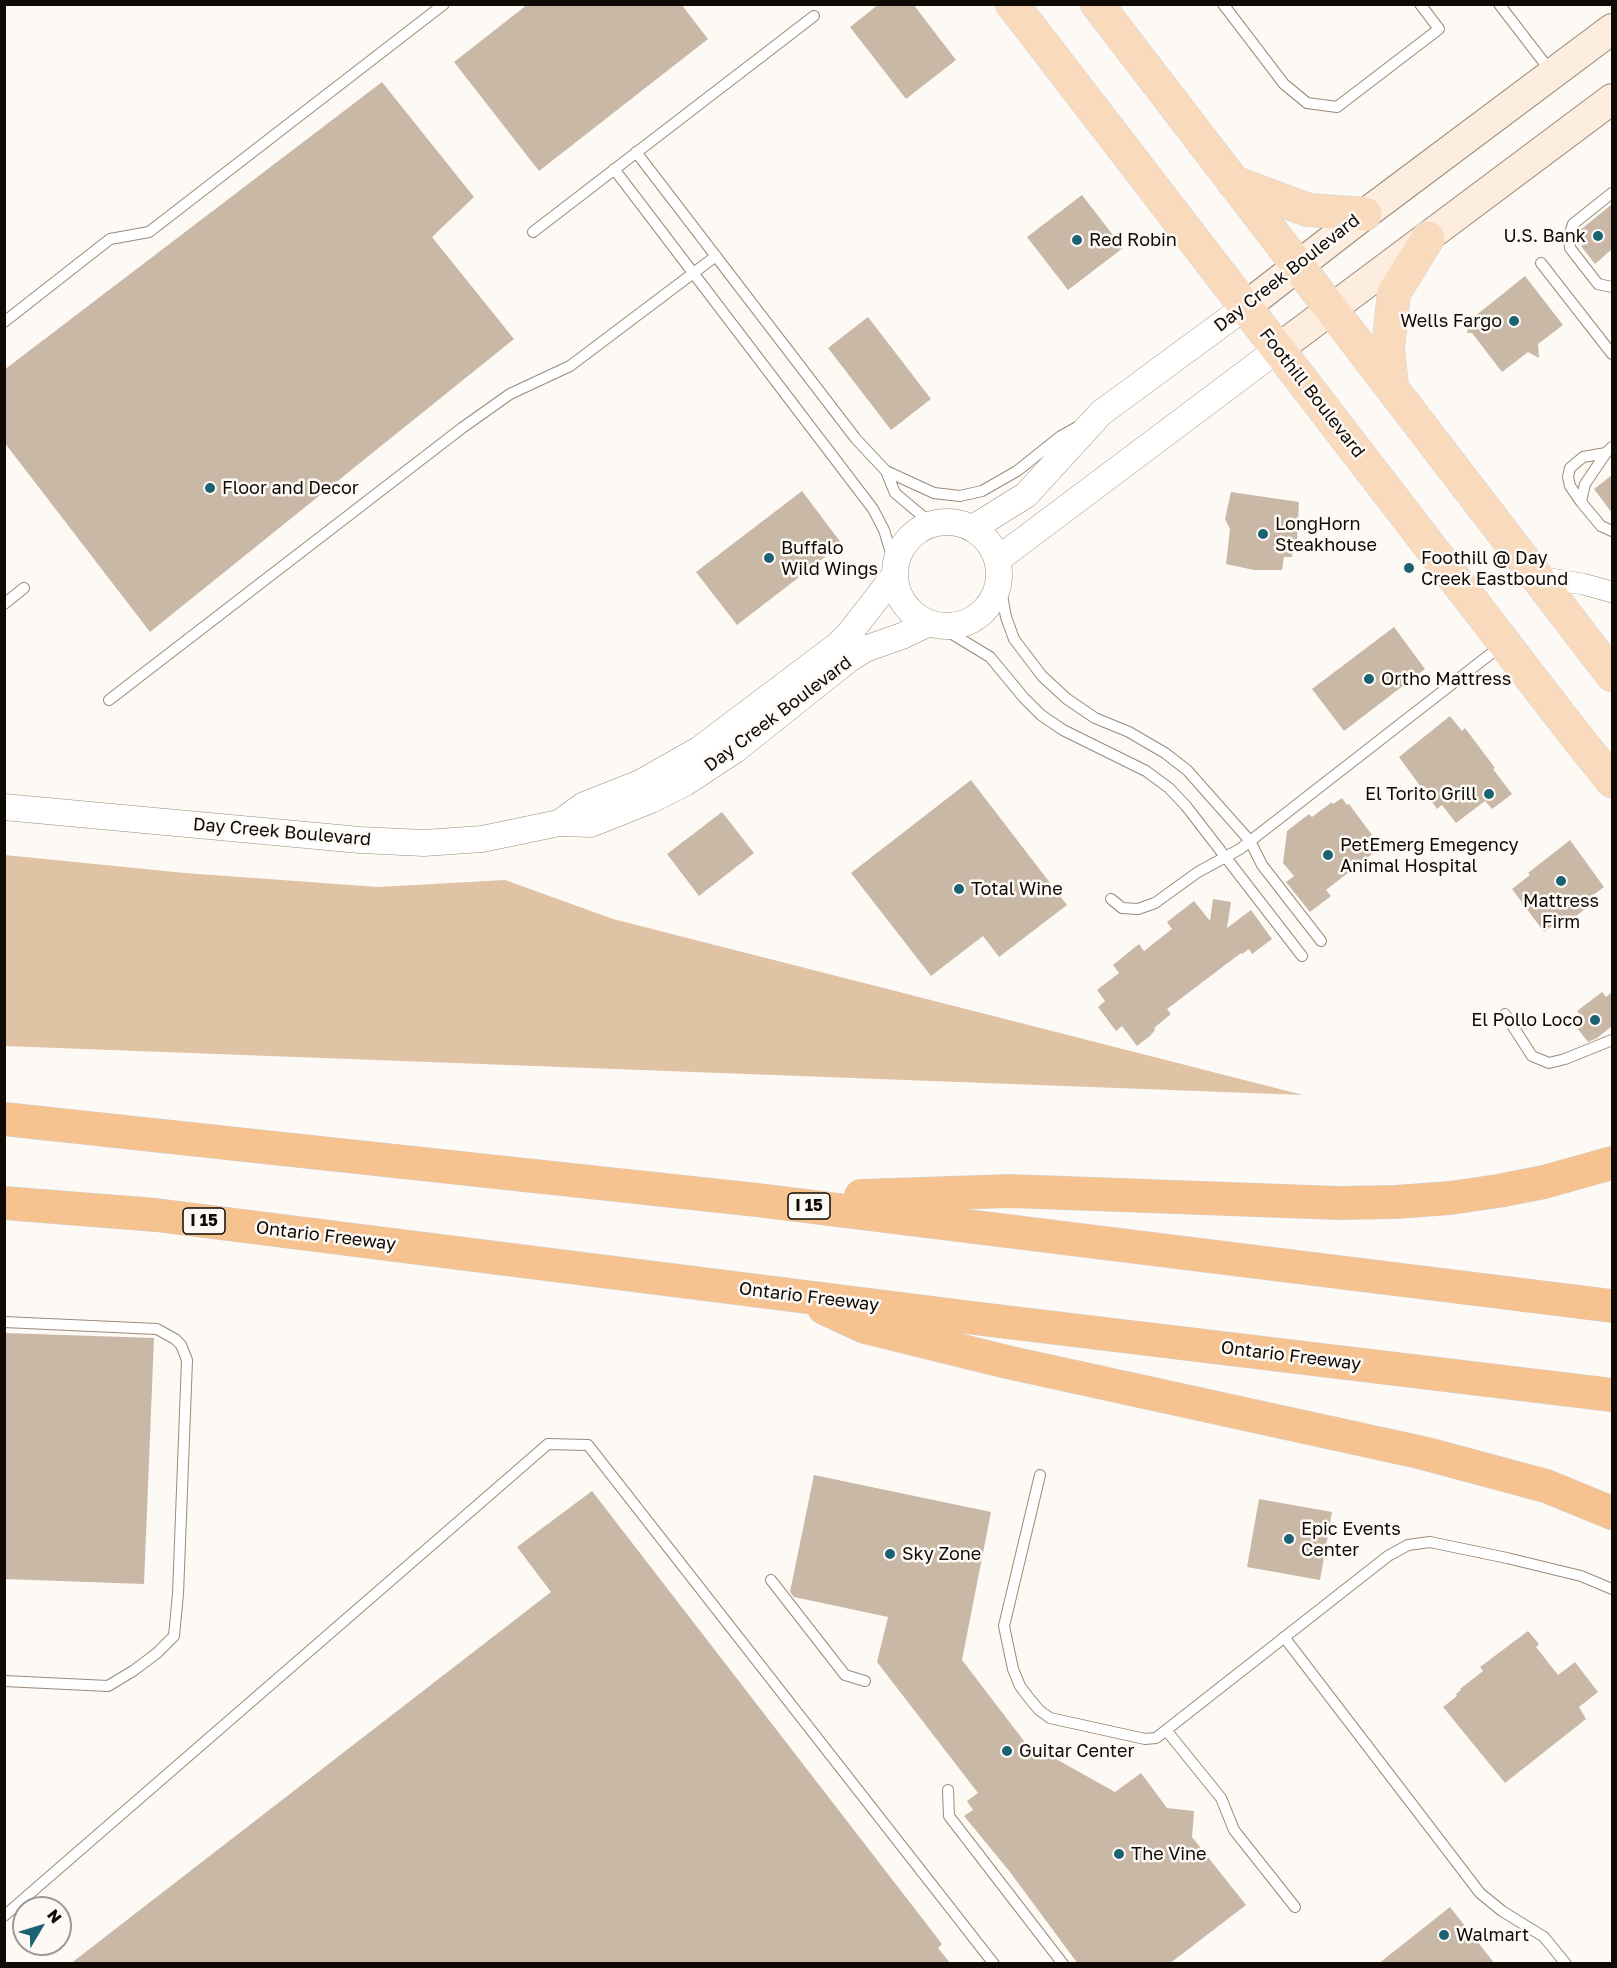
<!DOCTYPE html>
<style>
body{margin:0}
#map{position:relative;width:1617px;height:1968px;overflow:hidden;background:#fdf9f5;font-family:"Golos Text",sans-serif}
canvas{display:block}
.frame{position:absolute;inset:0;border:6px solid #100a05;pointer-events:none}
.north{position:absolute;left:12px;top:1896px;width:60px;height:60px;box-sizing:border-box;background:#fdf9f5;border:2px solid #9e9995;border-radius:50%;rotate:52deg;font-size:16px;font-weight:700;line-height:24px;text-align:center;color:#100a05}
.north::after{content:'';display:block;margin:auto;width:21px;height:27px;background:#1b6272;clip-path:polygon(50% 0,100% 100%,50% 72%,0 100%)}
</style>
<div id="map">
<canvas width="1617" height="1968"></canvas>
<div class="frame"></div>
<div class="north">N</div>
</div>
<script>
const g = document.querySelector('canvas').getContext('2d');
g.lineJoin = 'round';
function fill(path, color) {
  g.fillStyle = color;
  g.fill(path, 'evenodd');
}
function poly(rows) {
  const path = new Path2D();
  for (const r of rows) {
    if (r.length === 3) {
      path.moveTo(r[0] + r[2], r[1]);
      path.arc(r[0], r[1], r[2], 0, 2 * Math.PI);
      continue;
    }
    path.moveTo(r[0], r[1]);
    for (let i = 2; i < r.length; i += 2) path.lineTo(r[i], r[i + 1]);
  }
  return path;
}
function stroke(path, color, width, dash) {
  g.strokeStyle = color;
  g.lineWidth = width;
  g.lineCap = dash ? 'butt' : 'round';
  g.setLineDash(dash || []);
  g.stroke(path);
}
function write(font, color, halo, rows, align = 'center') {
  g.font = font + ' "Golos Text",sans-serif';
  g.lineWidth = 5;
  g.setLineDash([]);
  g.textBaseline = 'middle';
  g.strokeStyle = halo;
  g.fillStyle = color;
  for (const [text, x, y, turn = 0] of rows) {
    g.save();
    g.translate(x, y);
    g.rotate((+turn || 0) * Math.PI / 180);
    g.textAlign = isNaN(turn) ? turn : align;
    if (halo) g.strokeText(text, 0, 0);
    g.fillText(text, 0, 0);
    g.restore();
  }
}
fill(poly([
 [5,855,185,873,378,887,505,880,613,919,1303,1095,5,1046]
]), '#e0c2a4');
fill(poly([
 [528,4,681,4,708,39,539,171,454,62],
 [879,4,913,4,956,60,906,99,850,27],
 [382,82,474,197,432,237,514,339,150,632,4,442,4,370],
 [1082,195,1123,248,1068,290,1027,237],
 [1612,204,1612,249,1595,264,1581,246,1587,242,1579,231],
 [1525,276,1563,325,1538,344,1539,358,1528,352,1502,372,1472,333,1467,333,1469,321],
 [868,317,931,399,891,430,828,348],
 [1612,475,1612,513,1594,489],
 [802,491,842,544,737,625,696,572],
 [1231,492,1299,502,1297,541,1294,542,1292,557,1284,557,1282,570,1254,570,1226,564,1230,529,1225,519],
 [1394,627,1425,669,1344,731,1312,689],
 [1450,716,1462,731,1465,728,1495,768,1493,769,1512,794,1492,809,1485,801,1456,823,1442,805,1437,809,1399,757],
 [971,780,1067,905,999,957,983,936,931,976,851,873],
 [1342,798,1347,805,1349,804,1381,847,1326,890,1331,896,1310,912,1286,882,1294,876,1283,863,1287,831,1309,814,1312,817,1332,802,1333,804],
 [722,812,754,853,699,896,667,854],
 [1570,840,1604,887,1585,901,1589,906,1563,926,1559,921,1544,932,1512,889,1530,875,1528,873],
 [1213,899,1231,902,1227,928,1251,910,1272,939,1252,954,1249,949,1242,954,1241,953,1167,1009,1171,1014,1154,1028,1155,1030,1150,1036,1137,1046,1122,1026,1116,1031,1098,1007,1105,1001,1097,990,1119,973,1113,965,1139,944,1144,951,1172,929,1167,922,1194,901,1210,921],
 [1602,992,1606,997,1612,992,1612,1026,1597,1038,1588,1042,1574,1024,1582,1017,1577,1011],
 [4,1333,154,1338,144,1584,4,1579],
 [814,1475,991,1512,962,1660,1024,1741,1115,1792,1141,1773,1167,1808,1194,1811,1192,1837,1246,1905,1169,1964,1078,1964,1010,1872,964,1816,973,1810,967,1801,978,1793,877,1662,888,1617,794,1597,790,1592],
 [592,1491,942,1944,938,1948,951,1964,70,1964,551,1592,517,1547],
 [1259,1499,1332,1512,1320,1580,1247,1567],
 [1528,1631,1539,1644,1536,1647,1558,1675,1575,1662,1598,1692,1579,1707,1586,1719,1505,1783,1443,1707,1457,1696,1456,1694,1461,1690,1460,1689,1483,1671,1480,1667],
 [1450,1907,1495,1964,1378,1964]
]), '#cab8a7');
const service = poly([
 [1223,4,1284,84,1307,103,1337,107,1439,29,1420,4],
 [1499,4,1552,73],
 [636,152,856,439,886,471,934,493,960,496,982,491,1017,471,1061,436,1077,427],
 [614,169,873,509,884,530,895,566],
 [1612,193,1573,224,1569,236,1570,248,1598,284,1612,287],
 [533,232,814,16],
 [1541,263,1612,354],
 [4,322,110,239,149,232,444,4],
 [1612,447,1606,453,1585,484,1581,502,1601,526,1612,531],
 [886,471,895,493,932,524],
 [1581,502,1570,486,1568,477,1570,468,1583,457,1606,453],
 [999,579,1006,617,1014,639,1042,676,1067,699,1095,718,1129,732,1165,753,1187,770,1250,841,1262,865,1321,941],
 [4,604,24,588],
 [939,626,990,657,1024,698,1041,715,1063,730,1146,771,1169,788,1186,806,1302,956],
 [109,700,462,428,510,394,570,366,716,256],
 [1111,899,1122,908,1138,909,1155,903,1198,872,1240,849,1502,645],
 [1505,1014,1532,1056,1549,1063,1565,1059,1612,1040],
 [4,1322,157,1329,175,1339,181,1345,187,1360,178,1594,174,1636,157,1653,133,1671,108,1686,4,1681],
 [1040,1475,1004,1626,1013,1669,1020,1686,1029,1698,1039,1710,1050,1718,1145,1739,1156,1738,1388,1556,1408,1545,1430,1542,1507,1558,1581,1576,1612,1589],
 [771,1580,845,1675,865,1681],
 [1284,1637,1480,1893,1502,1911,1544,1937,1566,1964],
 [1166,1730,1221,1798,1234,1830,1295,1907],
 [948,1790,949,1816,1063,1964],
 [4,1916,548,1444,588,1445,994,1964]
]);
const minor = poly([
 [1537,577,1583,584,1612,592]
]);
const tertiary = poly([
 [947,574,52],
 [973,528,1026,495,1101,413,1245,307],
 [997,560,1278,349],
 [4,807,360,840,424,843,482,839,559,823,591,824,651,800,685,783,735,750,849,659,865,649,902,636,929,623],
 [559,823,584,805,640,783,700,749,838,645,849,634,894,576]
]);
const secondary = poly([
 [1245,307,1365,214,1612,29],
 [1278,349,1612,99]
]);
const primary = poly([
 [1012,4,1572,731,1612,781],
 [1097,4,1612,675],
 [1233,182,1308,210,1365,214],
 [1392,388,1388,348,1394,293,1428,238]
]);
const motorway = poly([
 [4,1119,757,1200,1612,1306],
 [861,1196,1010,1191,1339,1203,1396,1202,1450,1198,1498,1191,1544,1182,1612,1163],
 [4,1203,156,1215,981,1319,1612,1395],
 [824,1308,865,1327,1007,1362,1423,1453,1546,1486,1612,1513]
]);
stroke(service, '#9b8a79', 12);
stroke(minor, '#9b8a79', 22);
stroke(tertiary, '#9b8a79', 27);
stroke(secondary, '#9b8a79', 32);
stroke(primary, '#d4d3d2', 34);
stroke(motorway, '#d4d3d2', 34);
stroke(service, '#fff', 10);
stroke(minor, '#fff', 21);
stroke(tertiary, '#fff', 26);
stroke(secondary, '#fcedde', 30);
stroke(primary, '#f9dabc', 33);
stroke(motorway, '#f5c290', 33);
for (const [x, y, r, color] of [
 [1598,236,6,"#1b6272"],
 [1077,240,6,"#1b6272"],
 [1514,321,6,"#1b6272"],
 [210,488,6,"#1b6272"],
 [1263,534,6,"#1b6272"],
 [769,558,6,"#1b6272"],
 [1409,568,6,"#1b6272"],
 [1369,679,6,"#1b6272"],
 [1489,794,6,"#1b6272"],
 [1328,855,6,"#1b6272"],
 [1561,881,6,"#1b6272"],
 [959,889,6,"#1b6272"],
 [1595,1020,6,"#1b6272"],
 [1289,1539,6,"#1b6272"],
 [890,1554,6,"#1b6272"],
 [1007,1751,6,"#1b6272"],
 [1119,1854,6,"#1b6272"],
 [1444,1935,6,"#1b6272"]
]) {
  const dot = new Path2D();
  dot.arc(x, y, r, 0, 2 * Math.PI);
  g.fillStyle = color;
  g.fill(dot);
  stroke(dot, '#fdf9f5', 2);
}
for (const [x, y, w] of [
 [809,1206,42],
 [204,1221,42]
]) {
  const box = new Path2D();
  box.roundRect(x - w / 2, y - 13, w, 26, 4.5);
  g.fillStyle = '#fdf9f5';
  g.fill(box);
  stroke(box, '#100a05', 1.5);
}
write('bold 16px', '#100a05', null, [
 ["I 15",809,1206],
 ["I 15",204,1221]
]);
write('18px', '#100a05', '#fdf9f5', [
 ["U.S. Bank",1586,236,"right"],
 ["Red Robin",1089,240],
 ["Wells Fargo",1502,321,"right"],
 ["Floor and Decor",222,488],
 ["LongHorn",1275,524],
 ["Steakhouse",1275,545],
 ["Buffalo",781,548],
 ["Wild Wings",781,569],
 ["Foothill @ Day",1421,558],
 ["Creek Eastbound",1421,579],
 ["Ortho Mattress",1381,679],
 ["El Torito Grill",1477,794,"right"],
 ["PetEmerg Emegency",1340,845],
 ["Animal Hospital",1340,866],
 ["Total Wine",971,889],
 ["Mattress",1561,901,"center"],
 ["Firm",1561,922,"center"],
 ["El Pollo Loco",1583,1020,"right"],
 ["Epic Events",1301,1529],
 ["Center",1301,1550],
 ["Sky Zone",902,1554],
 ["Guitar Center",1019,1751],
 ["The Vine",1131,1854],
 ["Walmart",1456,1935]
], 'left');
write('18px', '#100a05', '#fdf9f5', [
 ["Day Creek Boulevard",1287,273,-38],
 ["Foothill Boulevard",1312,393,52],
 ["Day Creek Boulevard",778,714,-37],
 ["Day Creek Boulevard",282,832,5],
 ["Ontario Freeway",326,1236,7],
 ["Ontario Freeway",809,1297,7],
 ["Ontario Freeway",1291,1356,7]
]);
</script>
